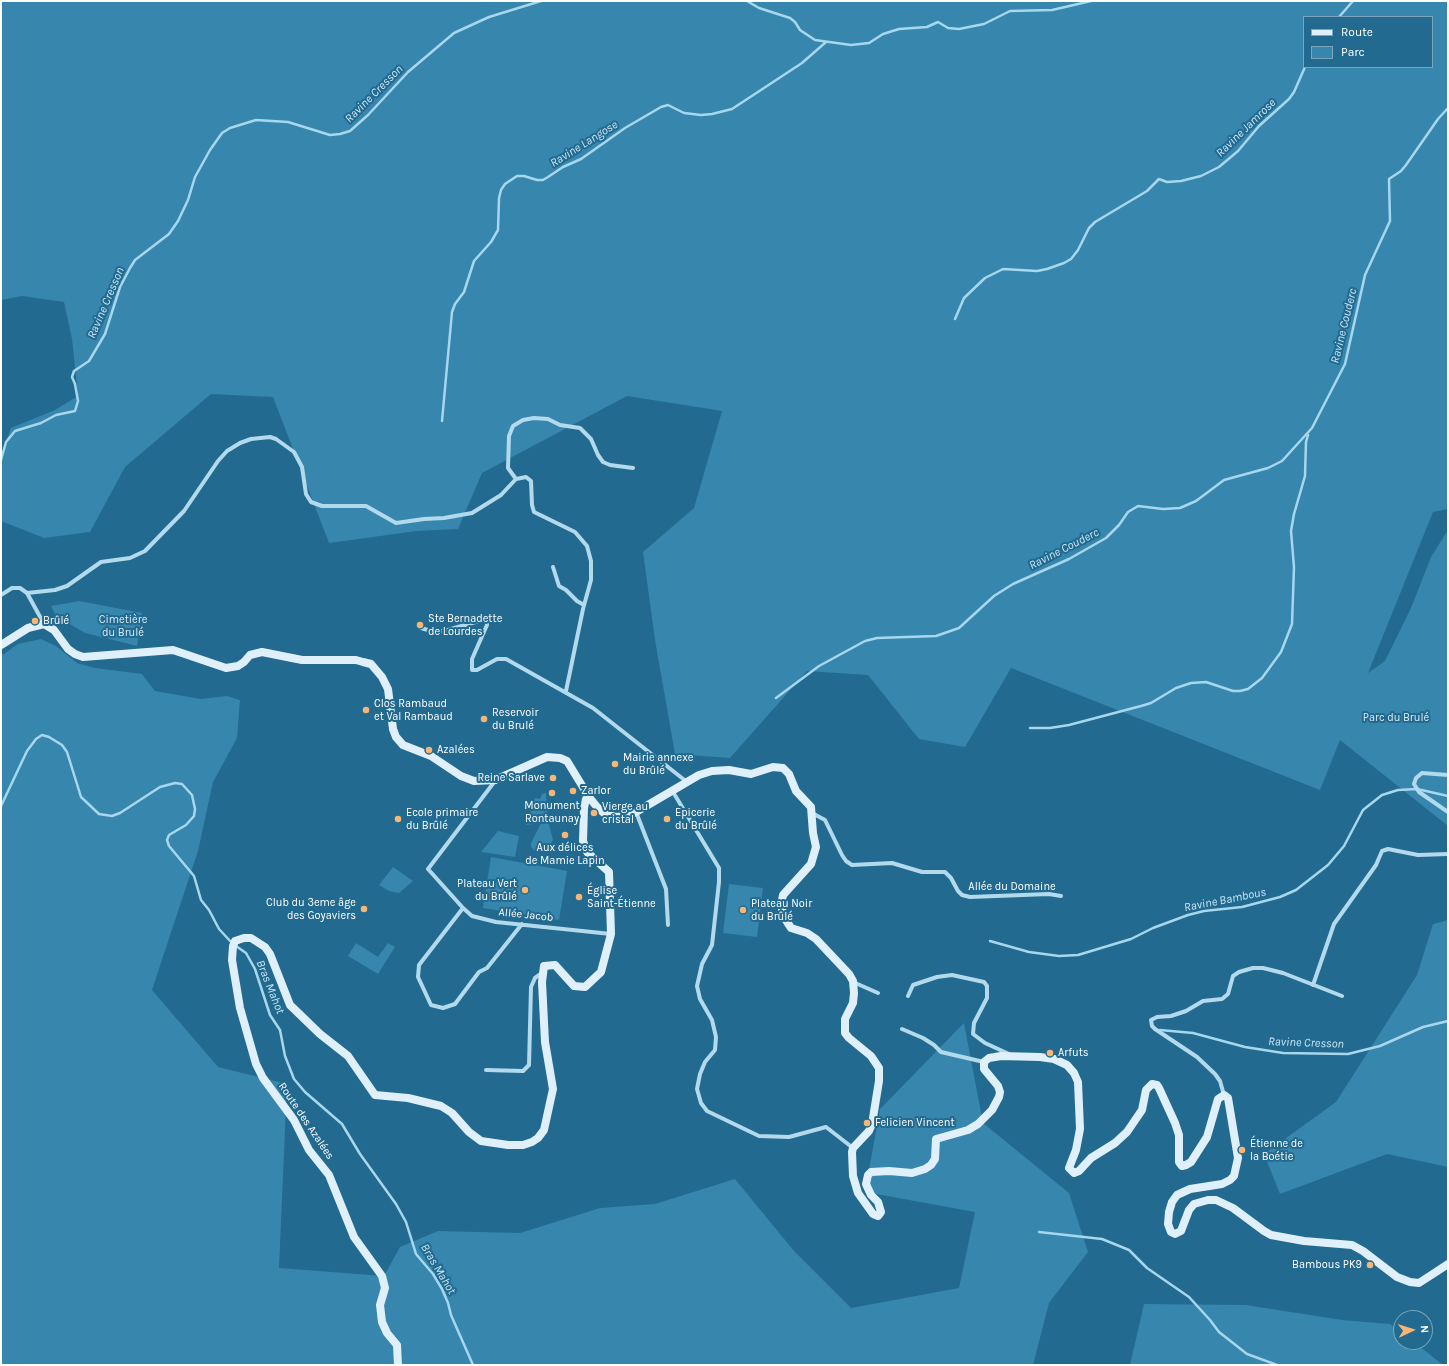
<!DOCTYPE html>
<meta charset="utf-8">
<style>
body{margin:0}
#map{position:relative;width:1449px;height:1366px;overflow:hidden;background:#226a90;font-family:Karla,sans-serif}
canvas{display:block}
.frame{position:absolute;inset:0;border:2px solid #fff;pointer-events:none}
.legend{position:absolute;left:1303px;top:16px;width:130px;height:52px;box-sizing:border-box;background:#226a90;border:1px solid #7aa6bc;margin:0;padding:5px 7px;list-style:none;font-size:12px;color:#fff}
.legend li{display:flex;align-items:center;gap:8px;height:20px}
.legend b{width:20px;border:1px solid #7aa6bc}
.north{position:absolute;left:1393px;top:1310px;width:40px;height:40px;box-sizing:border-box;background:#226a90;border:1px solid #7aa6bc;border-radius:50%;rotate:86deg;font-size:11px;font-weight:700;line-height:16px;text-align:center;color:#fff}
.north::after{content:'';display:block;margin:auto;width:14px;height:18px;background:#f8b676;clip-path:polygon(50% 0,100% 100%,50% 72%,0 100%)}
</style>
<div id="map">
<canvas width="1449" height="1366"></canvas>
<div class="frame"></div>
<ul class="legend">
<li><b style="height:5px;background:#dff0fa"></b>Route</li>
<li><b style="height:11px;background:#3686ae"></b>Parc</li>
</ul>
<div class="north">N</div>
</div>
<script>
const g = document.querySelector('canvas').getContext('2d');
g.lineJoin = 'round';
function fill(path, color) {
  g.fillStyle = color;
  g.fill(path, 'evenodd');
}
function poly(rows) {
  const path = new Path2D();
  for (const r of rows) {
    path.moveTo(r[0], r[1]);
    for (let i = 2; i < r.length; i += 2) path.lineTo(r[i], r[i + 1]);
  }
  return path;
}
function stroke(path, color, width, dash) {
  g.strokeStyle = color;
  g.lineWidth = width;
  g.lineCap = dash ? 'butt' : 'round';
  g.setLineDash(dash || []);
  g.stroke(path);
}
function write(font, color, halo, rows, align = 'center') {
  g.font = font + ' Karla,sans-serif';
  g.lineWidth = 4;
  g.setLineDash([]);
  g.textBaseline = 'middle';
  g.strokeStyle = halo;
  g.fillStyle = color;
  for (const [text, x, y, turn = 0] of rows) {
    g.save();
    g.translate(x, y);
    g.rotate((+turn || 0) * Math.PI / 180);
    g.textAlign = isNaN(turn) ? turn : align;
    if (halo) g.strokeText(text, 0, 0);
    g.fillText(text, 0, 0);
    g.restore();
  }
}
fill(poly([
 [1,1,1448,1,1448,509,1433,512,1368,673,1385,661,1411,608,1431,557,1448,530,1448,826,1340,740,1320,790,1011,668,965,747,919,739,868,675,807,671,730,758,675,754,655,640,643,552,694,508,722,411,627,396,482,473,458,529,417,531,329,543,273,397,211,394,125,467,90,532,44,538,1,521,1,454,11,428,55,410,78,396,72,339,64,302,22,296,1,300],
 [1304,17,1432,17,1432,67,1304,67],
 [79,601,142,613,137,646,85,633,56,616,51,606],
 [41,639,56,646,77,663,95,668,142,674,155,691,201,699,227,696,240,700,237,738,213,782,198,851,152,990,218,1067,287,1084,279,1268,384,1276,400,1247,438,1231,520,1233,600,1208,655,1204,735,1179,794,1251,851,1308,959,1288,975,1212,865,1192,880,1109,964,1023,983,1123,1069,1193,1088,1252,1049,1303,1033,1365,1,1365,1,656,18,644],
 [546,793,548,821,553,840,547,849,537,853,531,847,531,843,541,823,526,825,535,798,540,799,542,794],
 [498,831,519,836,515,857,481,852],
 [491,857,567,871,559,920,483,908],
 [393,867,413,881,399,893,389,891,379,885],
 [729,884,763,888,757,937,723,933],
 [1448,920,1448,1167,1387,1154,1280,1194,1264,1154,1336,1102,1417,975,1433,924],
 [356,943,378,957,388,943,395,947,378,974,348,956],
 [1144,1304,1246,1305,1342,1320,1390,1324,1401,1332,1401,1342,1414,1342,1443,1365,1130,1365]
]), '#3686ae');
stroke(poly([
 [747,1,759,8,790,18,795,22,800,30,815,40,851,45,869,43,883,34,899,29,927,27,938,22,948,28,959,29,984,24,1010,11,1052,10,1091,1],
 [1339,17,1353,1],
 [955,319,964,298,985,278,1003,269,1037,271,1047,269,1064,263,1071,259,1078,250,1089,228,1095,222,1147,191,1159,179,1167,182,1181,181,1201,176,1219,167,1238,151,1259,126,1289,99,1294,92,1305,67],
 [442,421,452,312,455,304,464,292,474,261,491,242,498,230,499,198,501,190,505,184,517,176,524,176,537,180,543,180,548,177,563,167,581,159,625,128,661,107,668,105,684,113,701,115,712,114,732,109,802,63,826,42],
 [1,460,6,442,15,431,41,423,56,415,75,411,78,401,75,384,72,377,74,371,89,361,105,334,120,287,130,268,135,260,169,234,178,221,188,200,195,177,210,150,222,133,230,128,256,120,288,122,330,135,340,134,350,131,368,115,408,72,454,33,489,17,541,1],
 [776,698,819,666,865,641,877,638,936,636,959,628,994,596,1013,584,1069,559,1106,538,1119,525,1128,512,1138,506,1163,509,1180,508,1196,501,1224,480,1268,468,1282,461,1312,428,1345,364,1365,275,1390,221,1389,179,1401,171,1406,165,1438,119,1448,108],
 [1030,728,1050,728,1069,725,1141,706,1151,703,1176,688,1191,683,1206,682,1233,691,1240,691,1248,689,1262,678,1281,652,1292,624,1294,567,1291,531,1294,514,1305,476,1306,442,1308,435],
 [1,806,27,751,36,739,42,735,49,737,62,745,67,752,81,797,99,814,112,816,120,813,160,787,175,783,182,784,192,795,195,809,194,816,186,825,169,835,167,840,169,846,194,876,201,900,209,910,219,929,232,943],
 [990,941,1029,952,1059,956,1078,955,1131,939,1153,928,1188,915,1204,911,1242,907,1280,897,1296,890,1328,865,1344,846,1363,810,1382,795,1398,790,1417,789,1448,796],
 [236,946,246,953,255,969,270,1015,280,1030,285,1056,294,1079,305,1092,342,1124,360,1154,396,1204,406,1222,416,1254,433,1274,442,1289,448,1303,451,1315,473,1365],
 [1160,1030,1193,1033,1245,1047,1283,1053,1348,1054,1380,1046,1423,1027,1448,1021],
 [1039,1232,1102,1239,1129,1250,1147,1268,1189,1297,1210,1320,1219,1332,1247,1354,1277,1365]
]), '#a7d7ed', 2.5);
stroke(poly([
 [516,479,508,468,509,436,513,426,523,420,534,418,548,419,560,425,580,428,591,439,598,455,603,462,610,465,633,468],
 [553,567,559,586,566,590,577,601,584,605],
 [27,593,55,590,67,586,101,562,130,558,145,551,184,511,218,461,227,451,240,443,251,439,270,437,276,439,294,452,302,467,306,494,311,502,322,506,366,506,396,523,424,519,444,518,472,513,501,495,516,479,526,477,531,481,532,505,534,512,575,532,587,546,591,561,591,580,583,609,566,691],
 [1,595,12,588,20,588,27,593,44,624],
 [421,628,431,631,444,631,486,619,487,625,472,659,472,670,477,670,497,659,506,659,593,708,687,782],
 [1448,775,1422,773,1416,778,1414,784,1419,792,1448,812],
 [495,781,428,869,463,908,472,916,496,922,611,934],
 [673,792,719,868,719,882,712,945,702,964,697,986,700,999,712,1020,716,1037,715,1050,705,1062,700,1074,697,1089,701,1103,707,1111,759,1136,789,1137,826,1127,853,1148],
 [636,812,666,889,668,925],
 [812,813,825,820,842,855,846,861,852,865,892,863,922,872,945,872,951,878,958,891,962,895,970,897,1049,894,1061,896],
 [463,908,419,965,418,977,431,1005,443,1008,455,1004,479,972,487,968,522,924],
 [853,982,878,993],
 [1313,985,1334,924,1376,865,1382,851,1388,849,1418,855,1448,854],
 [908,996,913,985,937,977,952,975,984,982,987,986,987,998,974,1023,973,1034,985,1043,1009,1054],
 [902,1029,923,1038,934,1045,941,1052,984,1062],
 [486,1070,523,1071,529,1065,531,987,535,978,542,973],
 [1224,1095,1220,1081,1215,1074,1197,1057,1155,1029,1152,1026,1151,1020,1157,1017,1171,1016,1186,1011,1203,1001,1222,999,1228,994,1233,976,1239,972,1253,968,1263,968,1283,973,1342,996]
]), '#b3d9ec', 4);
stroke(poly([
 [1,645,28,628,44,624,54,630,68,649,75,654,83,657,173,650,226,668,238,666,244,662,250,655,262,652,302,660,356,660,363,662,371,664,382,677,388,689,393,729,396,737,403,745,431,756,461,776,474,781,495,780,547,757,560,758,567,761,589,797,597,807,605,814,616,817,626,816,636,812,699,775,712,771,729,770,751,774,773,767,783,768,789,774,796,791,811,807,813,833,816,847,811,864,783,895,781,905,784,917,791,928,807,933,816,939,849,974,853,981,854,993,853,1003,845,1019,845,1033,849,1038,871,1056,879,1068,879,1081,872,1124,869,1131,853,1148,852,1152,853,1176,858,1193,873,1214,878,1216,881,1212,878,1202,871,1195,866,1184,868,1175,871,1172,889,1171,912,1173,925,1169,931,1165,935,1159,936,1139,968,1130,978,1124,992,1110,999,1097,1000,1092,998,1086,984,1069,984,1062,989,1058,1001,1056,1040,1057,1054,1059,1067,1065,1074,1073,1078,1082,1080,1129,1076,1150,1069,1168,1074,1173,1079,1171,1091,1158,1115,1143,1127,1132,1142,1110,1146,1090,1152,1084,1157,1085,1159,1088,1175,1123,1179,1135,1179,1162,1182,1166,1186,1165,1191,1162,1207,1137,1218,1099,1224,1095,1228,1098,1238,1158,1234,1176,1230,1180,1222,1184,1190,1189,1177,1195,1172,1202,1169,1212,1168,1224,1171,1232,1175,1234,1181,1231,1189,1210,1194,1204,1208,1200,1216,1200,1233,1208,1264,1231,1271,1235,1304,1241,1352,1245,1363,1251,1397,1277,1410,1282,1419,1283,1448,1264],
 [398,1365,397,1345,387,1333,382,1322,380,1305,385,1288,382,1276,354,1237,329,1175,309,1150,294,1120,263,1078,256,1064,240,1008,232,960,233,946,235,941,244,938,251,938,265,947,270,954,290,1005,320,1034,348,1056,375,1095,408,1098,441,1106,452,1113,469,1132,481,1141,508,1145,523,1145,532,1142,538,1138,544,1130,553,1089,545,1042,542,982,544,966,555,965,574,986,585,987,601,972,611,934,609,872,587,852,583,841,584,808,586,799,589,797]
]), '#dff0fa', 8);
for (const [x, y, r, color] of [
 [35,621,4,"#f8b676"],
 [420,625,4,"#f8b676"],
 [366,710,4,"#f8b676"],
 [484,719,4,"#f8b676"],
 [429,750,4,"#f8b676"],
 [615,764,4,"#f8b676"],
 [553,778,4,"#f8b676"],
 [573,791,4,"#f8b676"],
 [552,793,4,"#f8b676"],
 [594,813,4,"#f8b676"],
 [398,819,4,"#f8b676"],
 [667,819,4,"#f8b676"],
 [565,835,4,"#f8b676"],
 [525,890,4,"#f8b676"],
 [579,897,4,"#f8b676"],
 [364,909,4,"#f8b676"],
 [743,910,4,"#f8b676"],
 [1050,1053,4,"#f8b676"],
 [867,1123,4,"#f8b676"],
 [1242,1150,4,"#f8b676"],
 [1370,1265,4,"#f8b676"]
]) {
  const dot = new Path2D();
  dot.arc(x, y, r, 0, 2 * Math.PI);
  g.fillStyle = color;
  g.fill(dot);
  stroke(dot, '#226a90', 1.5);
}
write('11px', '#fff', '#226a90', [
 ["Ste Bernadette",428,619],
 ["de Lourdes",428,632],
 ["Brûlé",43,621],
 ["Clos Rambaud",374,704],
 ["et Val Rambaud",374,717],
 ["Reservoir",492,713],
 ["du Brulé",492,726],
 ["Azalées",437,750],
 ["Mairie annexe",623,758],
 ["du Brûlé",623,771],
 ["Reine Sarlave",545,778,"right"],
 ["Zarlor",581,791],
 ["Monument",552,806,"center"],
 ["Rontaunay",552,819,"center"],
 ["Vierge au",602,807],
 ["cristal",602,820],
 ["Ecole primaire",406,813],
 ["du Brûlé",406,826],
 ["Epicerie",675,813],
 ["du Brûlé",675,826],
 ["Aux délices",565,848,"center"],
 ["de Mamie Lapin",565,861,"center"],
 ["Plateau Vert",517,884,"right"],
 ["du Brûlé",517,897,"right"],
 ["Église",587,891],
 ["Saint-Étienne",587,904],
 ["Club du 3eme âge",356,903,"right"],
 ["des Goyaviers",356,916,"right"],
 ["Plateau Noir",751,904],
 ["du Brûlé",751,917],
 ["Arfuts",1058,1053],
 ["Felicien Vincent",875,1123],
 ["Étienne de",1250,1144],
 ["la Boétie",1250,1157],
 ["Bambous PK9",1362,1265,"right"]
], 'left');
write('11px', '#d9eef9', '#226a90', [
 ["Cimetière",123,620],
 ["du Brulé",123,633],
 ["Parc du Brulé",1396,718]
]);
write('11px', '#fff', '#226a90', [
 ["Allée du Domaine",1012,887],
 ["Allée Jacob",526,915,6],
 ["Route des Azalées",306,1121,56]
]);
write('italic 12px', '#c9e6f5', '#226a90', [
 ["Ravine Cresson",374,94,-45],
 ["Ravine Jamrose",1246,128,-44],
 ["Ravine Langose",584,144,-32],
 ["Ravine Cresson",106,303,-67],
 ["Ravine Couderc",1344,326,-76],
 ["Ravine Couderc",1064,549,-27],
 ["Ravine Bambous",1225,900,-11],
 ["Bras Mahot",270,987,68],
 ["Ravine Cresson",1306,1043,2],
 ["Bras Mahot",438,1269,59]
]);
</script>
